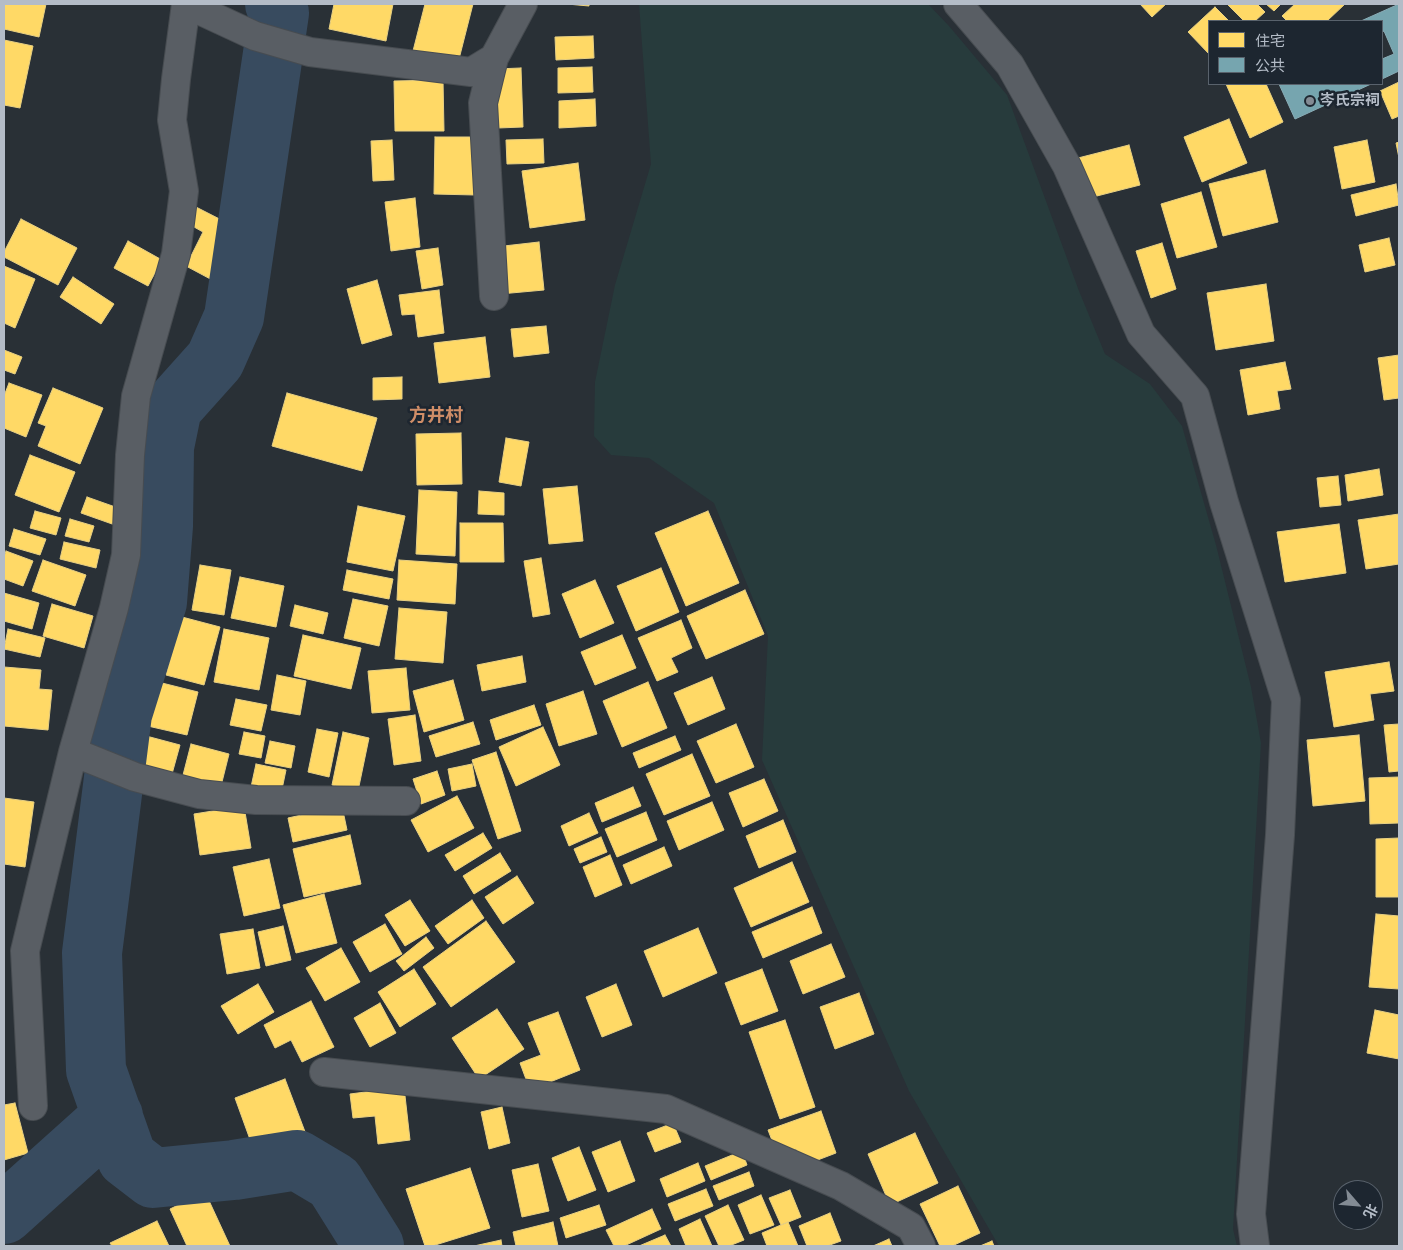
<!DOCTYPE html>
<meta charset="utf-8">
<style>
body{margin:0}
#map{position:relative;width:1403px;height:1250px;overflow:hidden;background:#293036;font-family:"Work Sans","Noto Sans SC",sans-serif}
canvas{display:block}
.frame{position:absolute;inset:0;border:5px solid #b4bcc7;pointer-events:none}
.legend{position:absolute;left:1208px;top:20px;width:175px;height:65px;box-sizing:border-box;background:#1d2630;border:1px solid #59626c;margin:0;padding:6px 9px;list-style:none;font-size:15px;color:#b4bcc7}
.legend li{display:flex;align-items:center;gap:10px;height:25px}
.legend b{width:25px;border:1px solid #59626c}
.north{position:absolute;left:1333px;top:1180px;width:50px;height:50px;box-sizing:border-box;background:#1d2630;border:1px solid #59626c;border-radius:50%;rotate:117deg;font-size:14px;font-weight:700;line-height:20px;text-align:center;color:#b4bcc7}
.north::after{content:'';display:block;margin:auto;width:18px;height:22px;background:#838b94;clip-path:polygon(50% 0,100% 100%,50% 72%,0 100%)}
</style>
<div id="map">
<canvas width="1403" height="1250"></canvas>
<div class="frame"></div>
<ul class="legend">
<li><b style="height:14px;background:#ffd966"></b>住宅</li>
<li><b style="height:14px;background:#76a5af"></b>公共</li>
</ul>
<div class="north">北</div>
</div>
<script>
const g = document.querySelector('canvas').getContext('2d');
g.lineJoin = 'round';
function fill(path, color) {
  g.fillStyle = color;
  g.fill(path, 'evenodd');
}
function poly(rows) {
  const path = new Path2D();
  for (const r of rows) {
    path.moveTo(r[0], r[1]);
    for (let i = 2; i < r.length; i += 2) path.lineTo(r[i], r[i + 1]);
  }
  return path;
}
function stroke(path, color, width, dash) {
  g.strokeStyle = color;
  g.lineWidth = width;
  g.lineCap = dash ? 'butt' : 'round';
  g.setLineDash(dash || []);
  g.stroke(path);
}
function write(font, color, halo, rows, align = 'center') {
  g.font = font + ' "Work Sans","Noto Sans SC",sans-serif';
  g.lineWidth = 5;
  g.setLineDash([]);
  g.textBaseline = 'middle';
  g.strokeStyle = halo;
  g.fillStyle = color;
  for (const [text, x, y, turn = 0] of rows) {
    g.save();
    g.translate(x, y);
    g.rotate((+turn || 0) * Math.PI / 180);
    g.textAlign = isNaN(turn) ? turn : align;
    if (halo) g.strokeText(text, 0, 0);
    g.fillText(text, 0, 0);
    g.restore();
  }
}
fill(poly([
 [639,4,928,4,949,26,1007,95,1079,291,1105,354,1150,384,1182,426,1216,545,1251,687,1261,743,1233,1229,1237,1246,999,1246,909,1091,762,760,768,636,714,503,649,458,611,455,594,436,595,382,615,285,651,164]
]), '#273b3c');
const homes = poly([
 [4,4,46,4,39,37,4,29,4,4],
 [334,4,393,4,386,41,329,29,334,4],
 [425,4,473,4,458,63,413,51,425,4],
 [567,4,589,4,589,6,567,4],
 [1140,4,1166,4,1152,17,1140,4],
 [1227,4,1257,4,1265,12,1255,21,1244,21,1227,4],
 [1266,4,1281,4,1274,11,1266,4],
 [1295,4,1345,4,1327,21,1287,21,1282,16,1295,4],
 [1215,7,1229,21,1209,21,1209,54,1188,32,1215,7],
 [593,36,594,58,556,60,555,37,593,36],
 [4,40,33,46,20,108,4,105,4,40],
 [592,67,593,92,558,93,558,68,592,67],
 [521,68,523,127,498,128,496,69,521,68],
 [443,80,444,131,395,131,394,81,443,80],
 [1399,82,1399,116,1392,119,1380,91,1399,82],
 [1226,84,1266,84,1283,122,1250,138,1226,84],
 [595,99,596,126,559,128,559,101,595,99],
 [1229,119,1247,163,1202,182,1184,137,1229,119],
 [435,137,476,137,475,195,434,194,435,137],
 [543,139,544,163,507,164,506,140,543,139],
 [392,140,394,180,373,181,371,141,392,140],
 [1367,140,1375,182,1342,189,1334,147,1367,140],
 [1399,142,1399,158,1396,143,1399,142],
 [1129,145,1140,185,1089,198,1078,158,1129,145],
 [578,163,585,220,530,228,522,171,578,163],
 [1265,170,1278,222,1223,236,1209,184,1265,170],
 [1396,184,1399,205,1356,216,1351,195,1396,184],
 [1201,192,1217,247,1177,258,1161,204,1201,192],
 [415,198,420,247,391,251,385,202,415,198],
 [196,207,243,231,216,282,186,266,203,232,187,223,196,207],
 [21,219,77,248,58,285,4,257,4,252,21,219],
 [1389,238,1395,265,1365,272,1359,245,1389,238],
 [128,241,162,260,148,286,114,268,128,241],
 [539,242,544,290,500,294,495,247,539,242],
 [1162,243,1176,289,1151,298,1136,251,1162,243],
 [438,248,443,285,422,289,416,251,438,248],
 [4,266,35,279,15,328,4,323,4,266],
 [73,277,114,304,101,324,60,297,73,277],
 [377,280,392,335,362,344,347,289,377,280],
 [1266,284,1274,341,1216,350,1207,293,1266,284],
 [439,290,444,333,418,337,415,314,402,315,399,295,439,290],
 [546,326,549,353,514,357,511,329,546,326],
 [485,337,490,377,439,383,434,343,485,337],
 [4,350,22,357,15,374,4,370,4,350],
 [1399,355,1399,398,1384,400,1378,358,1399,355],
 [1285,362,1291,389,1277,391,1280,409,1248,415,1240,370,1285,362],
 [402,377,402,399,373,400,373,378,402,377],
 [9,383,42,395,26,437,4,428,4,396,9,383],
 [53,388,103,408,80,464,38,446,46,426,38,423,53,388],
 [287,393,377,418,362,471,272,446,287,393],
 [461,433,462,484,417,485,416,434,461,433],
 [506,438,529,442,521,486,499,482,506,438],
 [30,455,75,472,59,512,15,495,30,455],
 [1379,469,1383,495,1348,501,1345,475,1379,469],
 [1338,476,1341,505,1320,507,1317,478,1338,476],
 [577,486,583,541,549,544,543,489,577,486],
 [419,490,457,492,455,556,416,554,419,490],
 [479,491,504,493,504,515,478,514,479,491],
 [87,497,121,509,115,525,81,513,87,497],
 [358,506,405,516,393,571,347,562,358,506],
 [35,511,61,518,56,535,30,528,35,511],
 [708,511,739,583,686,606,655,533,708,511],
 [1399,514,1399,564,1366,569,1358,520,1399,514],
 [70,519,94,526,89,542,65,536,70,519],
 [460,523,503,523,504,562,460,562,460,523],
 [1339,524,1346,573,1285,582,1277,532,1339,524],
 [14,529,46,539,40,555,9,546,14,529],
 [64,542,100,550,96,568,60,559,64,542],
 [6,551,33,561,23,586,4,579,4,557,6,551],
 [541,558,550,614,533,617,524,561,541,558],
 [43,560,86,575,75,606,32,591,43,560],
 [399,560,457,564,455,604,397,600,399,560],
 [200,565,231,570,224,615,192,610,200,565],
 [661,568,679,612,636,631,617,586,661,568],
 [347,570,393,579,389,599,343,590,347,570],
 [240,577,284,586,276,627,231,618,240,577],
 [595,580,614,623,580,638,562,594,595,580],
 [745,590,764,634,706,659,687,616,745,590],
 [4,593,39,603,32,629,4,621,4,593],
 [353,599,388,606,379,646,344,638,353,599],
 [52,604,93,616,84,648,43,636,52,604],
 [295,605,328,613,323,634,290,626,295,605],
 [399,608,447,612,443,663,395,659,399,608],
 [182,617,220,627,204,685,166,675,182,617],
 [681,620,692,648,671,658,678,672,657,681,638,638,681,620],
 [8,629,45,638,40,657,4,649,8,629],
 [224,629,269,638,259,690,214,682,224,629],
 [303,635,361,648,351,689,294,676,303,635],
 [622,635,636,668,595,685,581,652,622,635],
 [522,656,526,682,482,691,477,665,522,656],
 [1389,662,1394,691,1370,694,1374,720,1334,727,1325,672,1389,662],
 [4,667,41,670,39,689,52,690,48,730,4,726,4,667],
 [406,668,410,710,372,713,368,671,406,668],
 [277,675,306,681,300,715,271,710,277,675],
 [712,677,725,709,688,725,674,693,712,677],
 [150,680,198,692,187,735,139,724,150,680],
 [453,680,464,720,424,732,413,691,453,680],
 [648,682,667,728,622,747,603,701,648,682],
 [583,691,597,734,559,746,546,704,583,691],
 [236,699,267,705,261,731,230,725,236,699],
 [534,705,541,725,496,740,490,720,534,705],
 [415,715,421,761,394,765,388,719,415,715],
 [473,722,480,744,436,757,429,736,473,722],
 [736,724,754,767,716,783,697,741,736,724],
 [1399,724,1399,771,1389,772,1384,725,1399,724],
 [543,727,560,765,516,786,499,747,543,727],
 [317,729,338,733,329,777,308,772,317,729],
 [244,732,265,736,261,758,239,754,244,732],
 [343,732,369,738,358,791,332,785,343,732],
 [135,733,180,745,172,774,127,762,135,733],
 [1359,735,1365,801,1313,806,1307,740,1359,735],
 [675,736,681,750,639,768,633,753,675,736],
 [270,741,295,746,291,768,265,763,270,741],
 [191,744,229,754,220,790,182,779,191,744],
 [496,752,521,831,498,839,472,760,496,752],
 [692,754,710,796,664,815,646,774,692,754],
 [256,764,286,770,281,794,251,787,256,764],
 [472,764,476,786,452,791,448,769,472,764],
 [437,771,445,795,421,804,413,779,437,771],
 [1399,777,1399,823,1370,824,1369,778,1399,777],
 [764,779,778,811,743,827,729,793,764,779],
 [633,787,641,806,602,822,595,803,633,787],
 [457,796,474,828,428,852,411,820,457,796],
 [4,798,34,802,25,867,4,864,4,798],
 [712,802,724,830,679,850,667,821,712,802],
 [244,806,251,848,200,855,194,814,244,806],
 [342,806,347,830,293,842,288,818,342,806],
 [646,812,657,840,617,857,605,829,646,812],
 [589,813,598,833,569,846,561,826,589,813],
 [783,820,796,852,759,868,746,836,783,820],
 [483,833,492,848,455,871,445,855,483,833],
 [350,835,361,884,304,897,293,849,350,835],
 [601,837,607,852,580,863,574,849,601,837],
 [1399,838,1399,897,1376,897,1376,839,1399,838],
 [664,847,672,866,631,884,623,865,664,847],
 [500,853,511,871,474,894,463,876,500,853],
 [610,855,622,885,595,897,583,867,610,855],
 [269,859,280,908,244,916,233,867,269,859],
 [792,862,809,902,751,927,734,888,792,862],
 [517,876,534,903,503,924,485,897,517,876],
 [324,894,337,943,296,953,283,905,324,894],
 [410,900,430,931,405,946,385,915,410,900],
 [472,900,484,918,448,944,435,926,472,900],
 [812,907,822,933,763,958,752,932,812,907],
 [1376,914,1399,916,1399,989,1369,987,1376,914],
 [486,921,515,962,451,1007,423,967,486,921],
 [385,924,402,954,370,972,353,942,385,924],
 [283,926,291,960,266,966,258,932,283,926],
 [698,928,717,973,663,997,644,951,698,928],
 [253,929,260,968,227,974,220,934,253,929],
 [426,937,434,948,404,971,396,961,426,937],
 [831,944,845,977,803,994,790,961,831,944],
 [341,948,360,982,325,1001,306,968,341,948],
 [414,969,436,1004,400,1027,378,992,414,969],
 [762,969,778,1011,741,1025,725,983,762,969],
 [258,984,274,1012,238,1034,221,1006,258,984],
 [616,984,632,1025,602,1037,586,997,616,984],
 [859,993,874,1034,835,1049,820,1007,859,993],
 [311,1001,334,1047,302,1062,291,1040,275,1048,264,1025,311,1001],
 [380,1003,396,1033,370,1047,354,1018,380,1003],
 [497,1009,524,1049,479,1079,452,1038,497,1009],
 [1375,1010,1399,1015,1399,1059,1367,1053,1375,1010],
 [558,1012,580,1070,530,1090,520,1063,541,1055,528,1023,558,1012],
 [785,1020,815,1107,780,1119,749,1032,785,1020],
 [285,1079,307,1137,256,1156,235,1098,285,1079],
 [404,1087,410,1140,378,1144,375,1116,353,1118,350,1094,404,1087],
 [15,1103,28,1153,4,1160,4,1105,15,1103],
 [502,1107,510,1143,489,1149,481,1112,502,1107],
 [821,1111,836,1153,802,1166,796,1149,778,1156,768,1130,821,1111],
 [673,1123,681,1142,655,1152,647,1133,673,1123],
 [915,1133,938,1183,890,1205,868,1154,915,1133],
 [620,1141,635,1181,608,1192,592,1152,620,1141],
 [579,1147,596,1190,568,1201,552,1158,579,1147],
 [742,1151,747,1165,711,1180,705,1166,742,1151],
 [698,1163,705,1181,667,1197,660,1179,698,1163],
 [538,1164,549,1211,522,1217,512,1170,538,1164],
 [470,1168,490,1228,432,1246,425,1246,406,1189,470,1168],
 [749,1172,754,1186,719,1200,713,1186,749,1172],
 [958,1186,980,1233,952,1246,940,1246,920,1204,958,1186],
 [706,1189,713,1206,675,1221,668,1204,706,1189],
 [790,1190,801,1217,781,1225,769,1198,790,1190],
 [205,1192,230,1246,187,1246,170,1209,205,1192],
 [761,1195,774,1225,750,1234,738,1205,761,1195],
 [599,1205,606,1225,566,1238,560,1218,599,1205],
 [728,1205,744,1240,729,1246,719,1246,705,1216,728,1205],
 [652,1209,661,1229,624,1246,614,1246,606,1230,652,1209],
 [830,1213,841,1241,827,1246,807,1246,799,1226,830,1213],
 [700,1219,712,1246,686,1246,679,1229,700,1219],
 [157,1221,169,1246,112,1246,110,1243,157,1221],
 [553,1222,558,1246,516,1246,513,1232,553,1222],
 [788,1222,798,1246,767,1246,762,1233,788,1222],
 [665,1235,671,1246,639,1246,665,1235],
 [889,1239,892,1246,873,1246,889,1239],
 [501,1240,502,1246,474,1246,501,1240],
 [992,1241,994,1246,980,1246,992,1241]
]);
fill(homes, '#ffd966');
stroke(homes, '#e8d083', 1);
const public = poly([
 [1399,4,1399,71,1382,79,1382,59,1394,54,1384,31,1382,32,1382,21,1361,21,1399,4],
 [1279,84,1371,84,1295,119,1279,84]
]);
fill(public, '#76a5af');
stroke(public, '#89acb6', 1);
stroke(poly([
 [275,4,279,13,234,317,215,360,172,408,164,447,163,526,157,602,122,714,92,953,96,1070,127,1158,153,1178,234,1170,297,1160,334,1182,374,1246],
 [4,1214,113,1116]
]), '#384b5f', 60);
const street = poly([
 [186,4,255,36,310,52,471,72,494,58],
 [958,4,1010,65,1067,166,1141,334,1195,396,1224,502,1286,700,1280,835,1251,1214,1255,1246],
 [494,296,483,103,494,58,523,4],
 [73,752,135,777,199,794,256,800,406,801],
 [324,1072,666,1109,841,1186,911,1227,921,1246],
 [33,1106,25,951,73,752,114,608,126,555,130,455,136,396,176,254,184,191,172,120,176,79,186,4]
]);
stroke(street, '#474c51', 30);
stroke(street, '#595e64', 28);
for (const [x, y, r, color] of [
 [1310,101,5,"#838b94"]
]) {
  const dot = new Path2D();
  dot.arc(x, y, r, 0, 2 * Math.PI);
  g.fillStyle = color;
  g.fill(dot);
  stroke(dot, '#1d2630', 2);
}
write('bold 15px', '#b4bcc7', '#1d2630', [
 ["岑氏宗祠",1320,101]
], 'left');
write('bold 18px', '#cf8d67', '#1d2630', [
 ["方井村",436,416]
]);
</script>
